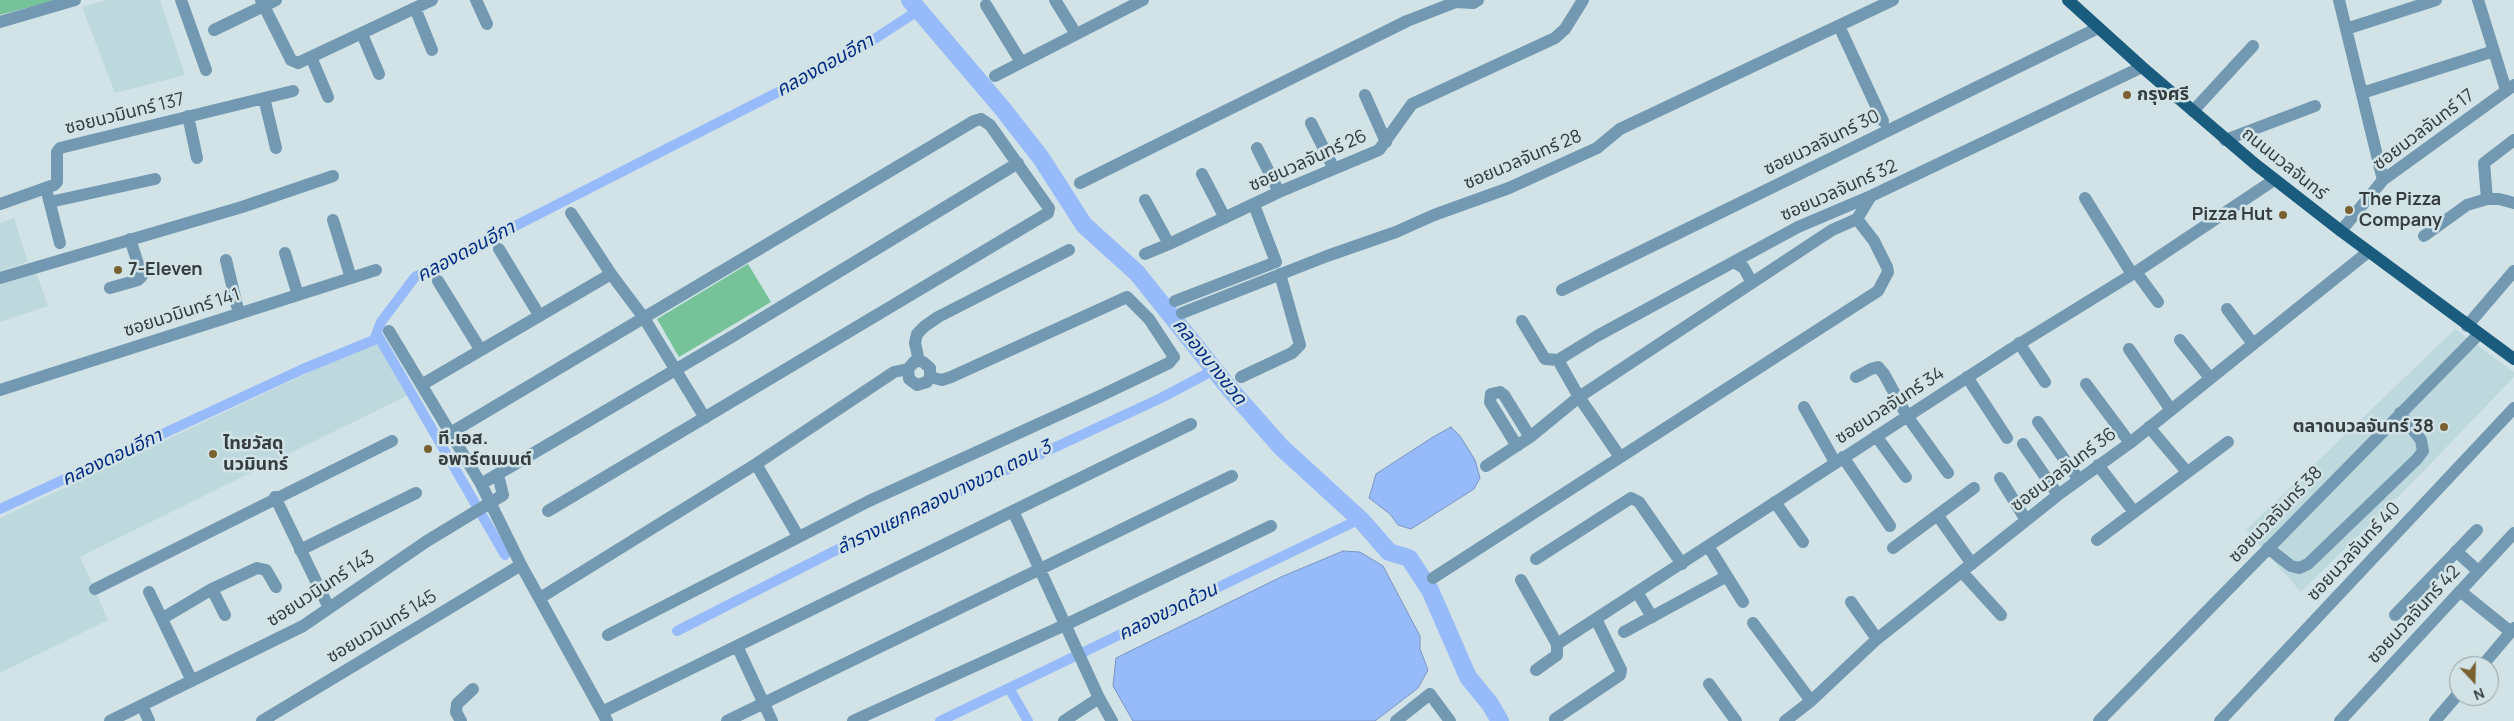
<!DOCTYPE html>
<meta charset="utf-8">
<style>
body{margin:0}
#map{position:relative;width:2514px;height:721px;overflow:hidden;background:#d1e3e6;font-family:Manrope,sans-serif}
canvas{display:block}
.north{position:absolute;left:2449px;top:656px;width:50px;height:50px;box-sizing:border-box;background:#d1e3e6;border:1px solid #93a1a3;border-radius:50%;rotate:159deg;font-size:14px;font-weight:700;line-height:20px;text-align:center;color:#363d3e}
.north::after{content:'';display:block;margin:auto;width:18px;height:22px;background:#796131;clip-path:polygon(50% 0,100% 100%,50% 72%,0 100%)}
</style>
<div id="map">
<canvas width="2514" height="721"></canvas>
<div class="north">N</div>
</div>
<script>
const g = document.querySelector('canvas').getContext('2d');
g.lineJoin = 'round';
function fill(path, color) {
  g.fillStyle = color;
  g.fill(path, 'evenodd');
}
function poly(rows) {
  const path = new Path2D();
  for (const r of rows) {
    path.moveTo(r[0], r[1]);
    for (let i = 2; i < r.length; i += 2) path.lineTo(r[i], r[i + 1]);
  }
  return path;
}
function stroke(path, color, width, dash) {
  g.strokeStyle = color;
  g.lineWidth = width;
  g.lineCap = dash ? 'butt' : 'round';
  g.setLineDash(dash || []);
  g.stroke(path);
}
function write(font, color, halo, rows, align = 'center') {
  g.font = font + ' Manrope,"Noto Sans Thai",sans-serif';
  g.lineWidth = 5;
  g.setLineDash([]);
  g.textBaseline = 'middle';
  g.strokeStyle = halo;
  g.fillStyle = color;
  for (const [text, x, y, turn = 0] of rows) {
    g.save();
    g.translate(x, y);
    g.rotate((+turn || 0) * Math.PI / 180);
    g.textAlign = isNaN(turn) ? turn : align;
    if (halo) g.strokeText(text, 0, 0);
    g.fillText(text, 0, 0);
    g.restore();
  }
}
fill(poly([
 [107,0,160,0,185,75,115,93,82,7],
 [14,218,28,262,0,271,0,223],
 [36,272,48,306,0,322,0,284],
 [2455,329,2514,372,2514,377,2416,479,2301,592,2246,530],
 [378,340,410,394,80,557,108,620,0,673,0,518]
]), '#bed9de');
fill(poly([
 [0,0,56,0,0,15],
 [748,264,771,302,679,357,657,319]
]), '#76c399');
const water = poly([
 [1451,427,1460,436,1475,460,1480,478,1474,489,1411,529,1398,525,1390,514,1369,498,1376,474,1433,437,1451,427],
 [1343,551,1360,552,1383,566,1420,636,1420,649,1428,670,1418,688,1375,721,1133,721,1113,686,1116,658,1281,577,1343,551]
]);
fill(water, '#97bafa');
stroke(water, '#7a94c2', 1);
stroke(poly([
 [377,334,505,555],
 [0,509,303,369,374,340,381,322,415,277,845,58,919,10],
 [677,631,860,538,1161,398,1214,370],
 [940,721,1009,688],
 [1028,721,1009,688,1360,519]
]), '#97bafa', 10);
stroke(poly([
 [910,0,1002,108,1041,158,1084,225,1137,273,1229,388,1281,447,1362,521,1389,552,1409,558,1430,590,1468,677,1490,704,1500,721]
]), '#97bafa', 18);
stroke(poly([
 [181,0,206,70],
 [261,0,291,60,298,63,432,0],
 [476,0,487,24],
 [1055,0,1076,34],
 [2339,0,2383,180],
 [2478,0,2506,90],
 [986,5,1021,62],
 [415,8,432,50],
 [0,22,75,0],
 [1839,26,1883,121],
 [2346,29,2436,0],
 [214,30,276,0],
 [362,34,379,74],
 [311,57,328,97],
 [995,76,1143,0],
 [2362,93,2494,51],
 [1365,95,1386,142],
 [264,98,276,148],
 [2193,111,2253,46],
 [188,116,197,158],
 [1311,123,1334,169],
 [2225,140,2315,106],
 [1257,148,1279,192],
 [1202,174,1225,218],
 [1080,183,1407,21,1456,2,1473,3,1478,0],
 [48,196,60,243],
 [2085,198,2132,274],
 [2487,199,2484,163,2514,140],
 [1145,200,1169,244,1279,192,1379,150,1412,104,1555,38,1565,29,1583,0],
 [50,202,155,179],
 [0,204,54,185,57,182,57,152,60,148,293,91],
 [571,213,611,274,644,318,705,418],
 [333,220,351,278],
 [2341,231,2383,180,2514,85],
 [2424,236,2467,205,2487,199,2499,199,2514,203],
 [499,249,539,315],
 [285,253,298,295],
 [1145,254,1169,244],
 [226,260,239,314],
 [1734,262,1744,268,1752,283],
 [2136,272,2158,302],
 [0,278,242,207,333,176],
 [438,281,480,349],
 [110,288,138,280,142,276,130,239],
 [1562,290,2098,28],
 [1175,301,1276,262,1254,205],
 [2227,309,2253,344],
 [1182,313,1327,256,1396,232,1434,215,1509,188,1597,148,1620,129,1893,0],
 [1522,321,1545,359,1558,360,1579,397,1620,457],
 [2467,326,2514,271],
 [389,331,481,484,521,565,607,721],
 [2180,340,2210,378],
 [2019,343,2045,382],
 [2129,349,2171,410],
 [1558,360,1597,336,1798,227,1871,196,2142,67],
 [919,361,915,343,917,334,925,326,938,317,1069,250],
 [1241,377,1292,353,1300,345,1280,274],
 [1856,377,1871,369,1878,367,1884,374,1907,416,1948,473],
 [1967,377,2007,438],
 [423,384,611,274],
 [2086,384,2130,443],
 [0,390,376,270],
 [1804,407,1835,462],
 [2038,422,2079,480],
 [2149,427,2187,472],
 [452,432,974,121,981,119,990,125,1046,204,1049,208,1048,213,548,511],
 [1876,436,1906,477],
 [2023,444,2058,495],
 [1517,446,1490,402,1491,394,1500,392,1504,395,1530,437],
 [1843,457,1890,526],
 [756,464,798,536],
 [2098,465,2134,512],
 [1486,466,1530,437,1579,397,1832,230,1857,219],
 [2000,478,2026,520],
 [481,484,733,336,1018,163],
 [275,497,329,608],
 [1775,502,1803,542],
 [1013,511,1099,698,1112,721],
 [1938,516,1972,564],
 [2097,540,2228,442],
 [1708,546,1743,602],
 [1893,548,1974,488],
 [2268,548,2291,566,2299,568,2308,564,2417,459,2423,451,2421,440,2400,413],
 [300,550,416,493],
 [2456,551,2478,571],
 [1536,559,1631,498,1639,502,1682,564],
 [1962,572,2001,615],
 [1433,578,1878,291,1888,272,1887,267,1874,241,1857,219,1871,196],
 [1521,580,1557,644],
 [95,589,392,441],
 [212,589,225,615],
 [2460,591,2511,632],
 [149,592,192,681],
 [1637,592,1652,617],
 [540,598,756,464,894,372,908,369,914,362,919,361,923,362,930,368,930,377,927,382,917,385,909,379,908,369],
 [1851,602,1877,639],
 [2395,615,2477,530],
 [163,618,212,589,257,568,266,570,276,587],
 [1753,623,1811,701],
 [1624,632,1727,576],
 [608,635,869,501,1100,396,1169,363,1174,357,1149,319,1127,297,951,377,942,380,930,377],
 [737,646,772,721],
 [2482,666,2514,628],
 [1536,670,1557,655,1557,644,2011,349,2136,272,2274,180],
 [1709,684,1736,721],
 [142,705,149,721],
 [602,712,1191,424],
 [1555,719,1620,675,1621,670,1596,619],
 [110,721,303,626,427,541,503,495,498,475],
 [262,721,521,565],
 [461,721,456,712,457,704,473,689],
 [727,721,1232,476],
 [853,721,1065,625,1271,526],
 [1064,721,1099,698],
 [1396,721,1430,694,1450,721],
 [1785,721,1811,701,1877,639,2058,495,2130,443,2368,252],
 [2099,721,2479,334],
 [2220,721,2514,408],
 [2340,721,2514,533],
 [2435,721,2459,693]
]), '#7299b1', 12);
stroke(poly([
 [2068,0,2142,67,2255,164,2341,231,2514,359]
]), '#1a5c7e', 12);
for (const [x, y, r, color] of [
 [2127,95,5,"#796131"],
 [2349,210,5,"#796131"],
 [2283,215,5,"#796131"],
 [118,270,5,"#796131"],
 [2444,427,5,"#796131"],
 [428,449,5,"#796131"],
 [213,454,5,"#796131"]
]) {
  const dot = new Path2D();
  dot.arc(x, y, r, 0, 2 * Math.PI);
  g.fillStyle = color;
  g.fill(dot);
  stroke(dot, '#d1e3e6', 2);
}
write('bold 18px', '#363d3e', '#d1e3e6', [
 ["กรุงศรี",2137,95],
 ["The Pizza",2359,200],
 ["Company",2359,221],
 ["Pizza Hut",2273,215,"right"],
 ["7-Eleven",128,270],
 ["ตลาดนวลจันทร์ 38",2434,427,"right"],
 ["ที.เอส.",438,439],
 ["อพาร์ตเมนต์",438,460],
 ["ไทยวัสดุ",223,444],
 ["นวมินทร์",223,465]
], 'left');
write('18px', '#363d3e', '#d1e3e6', [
 ["ซอยนวมินทร์ 137",125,114,-14],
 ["ซอยนวลจันทร์ 17",2424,130,-37],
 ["ซอยนวลจันทร์ 30",1822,143,-26],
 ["ซอยนวลจันทร์ 28",1523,160,-23],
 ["ซอยนวลจันทร์ 26",1308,161,-24],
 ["ถนนนวลจันทร์",2284,164,39],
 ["ซอยนวลจันทร์ 32",1839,191,-24],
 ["ซอยนวมินทร์ 141",182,313,-18],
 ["ซอยนวลจันทร์ 34",1890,406,-33],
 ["ซอยนวลจันทร์ 36",2064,470,-37],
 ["ซอยนวลจันทร์ 38",2276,515,-46],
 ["ซอยนวลจันทร์ 40",2354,552,-47],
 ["ซอยนวมินทร์ 143",321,589,-33],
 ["ซอยนวลจันทร์ 42",2414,615,-47],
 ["ซอยนวมินทร์ 145",382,627,-31]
]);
write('italic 19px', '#022b84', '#d1e3e6', [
 ["คลองดอนอีกา",825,66,-29],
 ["คลองดอนอีกา",466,252,-28],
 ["คลองบางขวด",1209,362,51],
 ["คลองดอนอีกา",112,458,-25],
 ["ลำรางแยกคลองบางขวด ตอน 3",944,498,-26],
 ["คลองขวดด้วน",1168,612,-26]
]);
</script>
